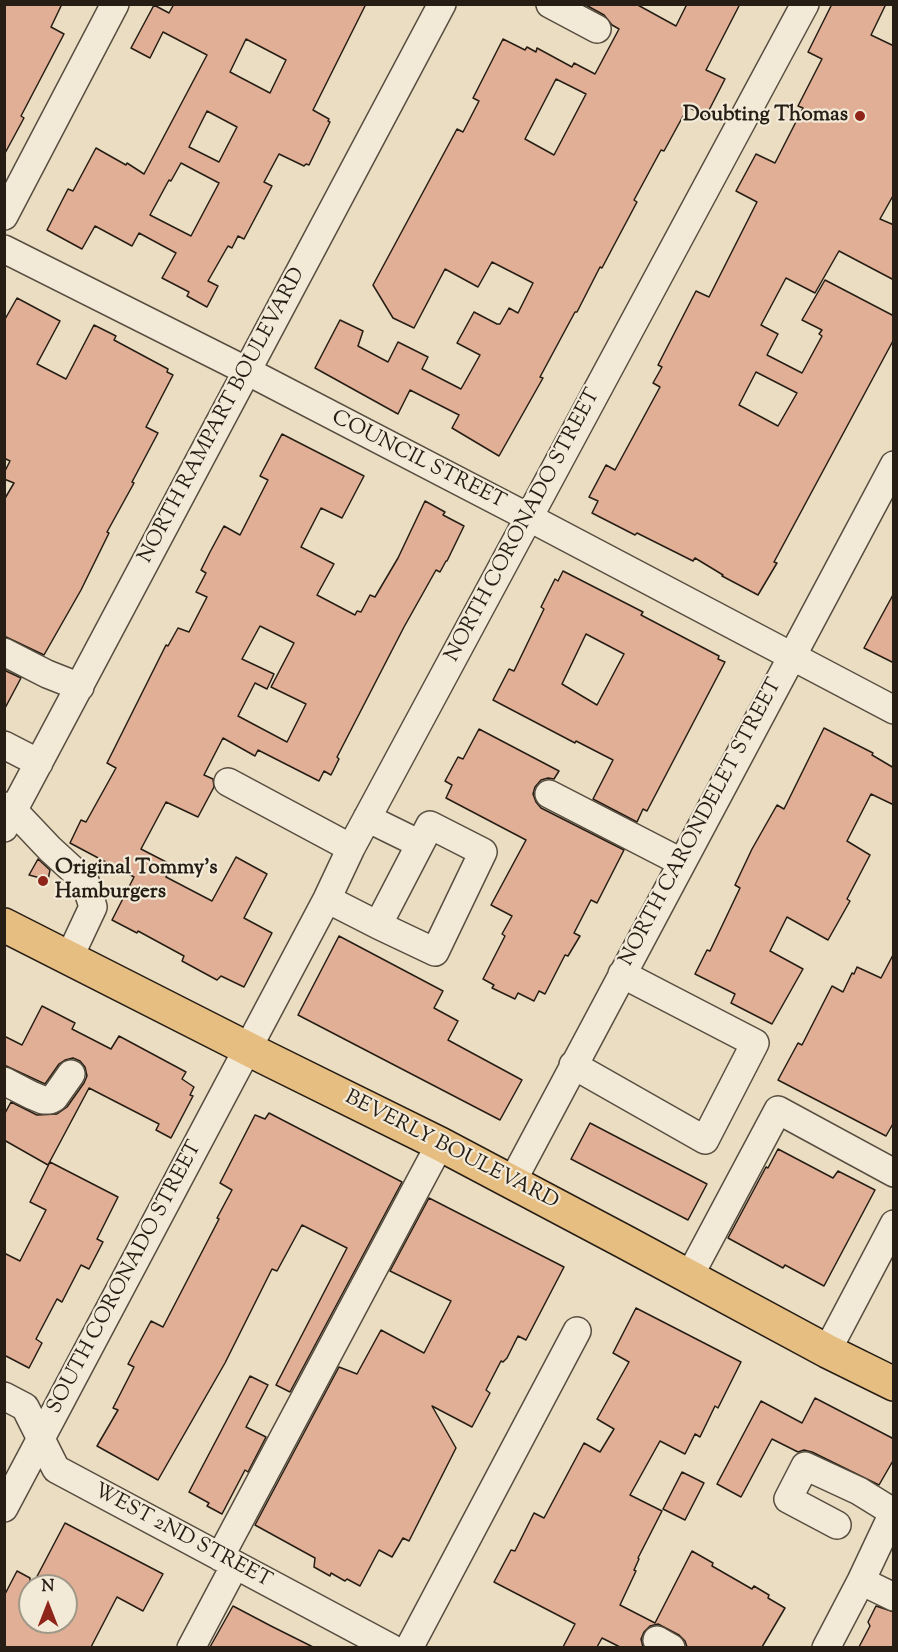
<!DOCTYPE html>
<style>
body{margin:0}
#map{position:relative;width:898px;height:1652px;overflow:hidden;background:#ebddc2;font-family:"Sorts Mill Goudy",serif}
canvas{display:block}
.frame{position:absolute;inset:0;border:6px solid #261e15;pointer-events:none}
.north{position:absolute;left:18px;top:1574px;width:60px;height:60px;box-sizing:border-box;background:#f2e9d7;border:2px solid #a09889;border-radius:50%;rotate:0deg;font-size:16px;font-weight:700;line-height:24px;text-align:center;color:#261e15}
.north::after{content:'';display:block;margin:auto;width:21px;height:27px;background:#8f2418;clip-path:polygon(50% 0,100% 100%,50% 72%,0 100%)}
</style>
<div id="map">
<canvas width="898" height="1652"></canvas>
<div class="frame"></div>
<div class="north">N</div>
</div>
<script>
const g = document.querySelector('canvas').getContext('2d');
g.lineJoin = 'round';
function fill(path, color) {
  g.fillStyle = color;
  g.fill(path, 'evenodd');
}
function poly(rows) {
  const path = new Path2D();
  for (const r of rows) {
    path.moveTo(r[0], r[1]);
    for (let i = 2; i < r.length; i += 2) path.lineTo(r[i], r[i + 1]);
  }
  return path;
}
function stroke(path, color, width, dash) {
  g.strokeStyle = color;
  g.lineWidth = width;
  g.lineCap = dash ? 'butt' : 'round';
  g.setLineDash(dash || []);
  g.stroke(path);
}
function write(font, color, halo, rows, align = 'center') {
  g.font = font + ' "Sorts Mill Goudy",serif';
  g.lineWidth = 4.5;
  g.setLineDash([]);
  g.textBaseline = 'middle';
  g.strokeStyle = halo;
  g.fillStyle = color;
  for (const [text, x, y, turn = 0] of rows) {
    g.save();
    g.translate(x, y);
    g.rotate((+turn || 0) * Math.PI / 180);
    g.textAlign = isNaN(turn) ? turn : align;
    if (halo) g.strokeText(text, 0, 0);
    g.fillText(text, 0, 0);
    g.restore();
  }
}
const building = poly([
 [4,4,62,4,51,27,64,34,21,116,24,118,4,155,4,4],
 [174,4,366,4,313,110,329,119,328,121,330,122,309,165,306,164,304,166,279,154,264,182,272,186,244,239,238,236,232,248,228,246,208,281,218,286,207,307,187,296,189,292,162,278,176,253,139,233,132,246,95,226,82,249,47,230,68,189,73,191,96,148,126,165,127,163,144,174,207,55,163,32,150,58,131,48,154,5,169,13,174,4],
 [246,39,286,60,270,93,230,72,246,39],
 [207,111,237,127,219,162,189,147,207,111],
 [181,163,219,183,191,236,150,215,169,180,171,181,181,163],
 [584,4,636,4,676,26,687,4,740,4,706,70,725,79,706,116,688,107,664,151,661,150,634,200,637,202,612,249,602,268,600,267,577,312,575,312,540,377,543,378,499,456,452,428,459,415,410,390,398,414,315,368,340,320,363,331,358,346,388,362,398,342,428,357,422,369,461,389,480,355,457,343,474,312,497,324,500,324,509,308,518,313,533,283,492,262,478,287,445,269,414,328,393,318,373,285,457,129,463,132,479,101,473,98,503,39,525,50,527,47,536,52,537,48,572,67,574,63,595,74,619,29,612,25,604,15,584,4],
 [556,79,586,94,554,155,525,139,556,79],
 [832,4,886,4,871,35,894,46,894,194,880,219,894,225,894,280,839,251,815,293,786,278,761,325,778,334,767,355,802,373,822,336,819,334,822,330,802,320,825,280,894,316,894,339,774,562,777,563,758,595,722,576,723,575,695,558,693,561,637,533,635,535,592,513,598,501,589,497,606,465,615,470,660,387,653,383,662,367,658,365,696,291,709,297,757,202,736,191,756,154,775,163,803,108,798,106,822,59,808,52,832,4],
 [756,372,797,393,778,426,739,405,756,372],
 [17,298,60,321,37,364,66,379,94,325,116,336,114,340,168,369,167,372,173,375,146,427,158,433,132,482,134,483,107,532,109,533,81,590,44,655,4,636,4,500,14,483,4,479,4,473,10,461,4,458,4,321,17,298],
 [282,434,364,476,342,518,321,508,301,547,334,564,317,595,355,615,357,611,361,612,370,595,375,597,398,558,425,501,445,512,443,515,464,526,447,561,446,561,440,572,436,570,404,627,337,757,339,759,331,775,324,771,319,781,258,750,255,756,223,738,204,775,213,779,214,787,198,817,166,802,141,849,172,865,166,877,212,901,236,857,267,874,244,918,272,933,244,987,221,976,217,980,182,961,184,956,138,931,137,933,112,920,134,877,70,843,81,820,86,822,116,768,107,763,166,645,168,646,178,628,189,632,207,597,196,592,206,573,201,570,210,552,224,526,240,535,268,480,260,476,282,434],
 [260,626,294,643,271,687,306,704,287,742,238,716,255,683,267,689,274,674,242,659,260,626],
 [563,571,643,612,641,615,719,656,718,659,725,662,647,811,643,809,637,822,593,799,613,760,576,741,575,743,493,700,509,669,514,671,544,609,541,607,555,579,558,581,563,571],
 [586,634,624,654,597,705,562,684,586,634],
 [894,593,894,663,864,648,894,593],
 [4,670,21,678,4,710,4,670],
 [824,728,873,753,872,755,894,768,894,805,871,794,847,841,870,855,847,899,850,901,828,940,787,917,770,951,803,969,772,1024,731,1003,735,994,695,974,707,950,710,951,740,888,735,885,752,849,777,805,784,809,824,728],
 [479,729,559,771,554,779,548,778,541,780,535,787,533,794,536,802,541,808,624,850,597,903,591,900,574,933,580,936,568,956,565,955,545,994,539,991,534,1001,518,993,515,999,492,988,494,985,483,979,505,936,502,934,512,916,491,905,526,840,446,798,452,785,445,781,458,757,463,759,479,729],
 [38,859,50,870,48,880,29,875,38,859],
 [339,936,443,991,434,1008,458,1021,448,1040,522,1080,500,1120,298,1015,339,936],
 [894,953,894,1122,886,1136,778,1080,798,1043,802,1045,832,986,843,992,852,973,854,974,857,967,881,978,894,953],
 [42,1006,75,1023,72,1029,111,1049,119,1036,186,1072,182,1079,194,1087,190,1095,193,1096,171,1138,156,1130,159,1124,89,1088,48,1165,4,1140,4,1115,11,1102,37,1115,57,1114,67,1107,84,1083,87,1076,85,1067,80,1061,73,1058,65,1060,59,1064,45,1084,4,1065,4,1036,22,1045,42,1006],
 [269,1113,402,1182,290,1392,276,1385,347,1248,302,1225,277,1271,272,1269,225,1363,158,1480,97,1446,118,1410,113,1408,134,1367,128,1364,151,1321,163,1327,219,1219,217,1218,232,1190,220,1183,255,1115,265,1119,269,1113],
 [590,1123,707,1184,688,1220,571,1159,590,1123],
 [778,1149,833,1178,838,1171,875,1190,824,1286,785,1265,783,1268,728,1238,766,1167,768,1168,778,1149],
 [50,1162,118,1197,97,1239,103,1242,89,1269,81,1265,62,1302,57,1299,36,1339,42,1343,29,1368,4,1355,4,1253,20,1261,46,1210,30,1202,50,1162],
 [429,1198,564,1267,526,1340,518,1336,507,1358,503,1362,501,1361,486,1390,490,1393,472,1427,432,1406,456,1448,409,1541,403,1538,392,1557,379,1550,360,1586,347,1579,345,1581,331,1573,330,1576,314,1567,315,1558,255,1525,339,1367,357,1374,381,1330,424,1353,451,1301,390,1271,429,1198],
 [636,1308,741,1362,718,1408,715,1406,700,1437,695,1434,685,1454,660,1441,630,1495,662,1511,638,1558,639,1559,634,1570,636,1571,620,1605,655,1623,692,1551,713,1563,712,1566,752,1589,754,1586,769,1595,768,1598,785,1608,762,1647,687,1647,685,1641,679,1635,658,1624,650,1626,644,1632,641,1639,643,1647,620,1647,602,1638,597,1647,563,1647,575,1624,494,1582,511,1550,515,1551,534,1513,544,1518,584,1443,600,1452,614,1429,597,1419,629,1362,613,1353,636,1308],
 [250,1376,268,1385,246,1427,266,1437,248,1472,245,1470,222,1514,207,1506,209,1503,189,1492,250,1376],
 [815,1398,894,1439,894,1459,879,1485,812,1452,804,1450,798,1452,772,1439,741,1497,717,1484,761,1401,802,1423,815,1398],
 [682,1472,704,1483,685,1520,663,1509,682,1472],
 [65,1523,163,1574,143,1611,117,1597,91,1647,4,1647,4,1596,17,1571,30,1578,30,1622,66,1622,66,1586,32,1586,65,1523],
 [233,1606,271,1626,313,1647,210,1647,233,1606],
 [876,1606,894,1612,894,1647,859,1647,870,1626,868,1622,876,1606]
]);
fill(building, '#e0af95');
stroke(building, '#261e15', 1.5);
const minor = poly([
 [550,4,597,29],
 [4,216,115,4],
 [4,249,247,371,528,517,894,710],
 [4,652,47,674,80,687],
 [4,745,39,763],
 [228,782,351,848],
 [549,794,681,862],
 [4,806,14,811,50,849,85,881,93,907,69,958],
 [367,818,420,844],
 [4,828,442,4],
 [327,899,378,925,435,952,483,852,430,825,378,925],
 [573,1065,705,1140,755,1043,622,974],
 [4,1081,31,1095,43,1100,50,1100,54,1098,71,1074],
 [512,1182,894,465],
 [689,1277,778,1110,894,1173],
 [827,1351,894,1224],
 [4,1396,25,1407,56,1469,391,1648],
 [4,1508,327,899,351,848,805,4],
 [837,1525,788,1499,805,1466,859,1491,893,1512],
 [220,1557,440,1144],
 [861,1581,894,1597],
 [657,1640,671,1648],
 [191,1648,235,1565],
 [409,1648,577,1331],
 [826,1648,861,1581,894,1511]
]);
const major = poly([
 [4,925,266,1058,440,1144,625,1242,827,1351,894,1384]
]);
stroke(minor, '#574e40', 30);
stroke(major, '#261e15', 36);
stroke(minor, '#f2e9d7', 27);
stroke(major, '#e6be81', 33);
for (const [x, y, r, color] of [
 [860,116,6,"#8f2418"],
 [43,881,6,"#8f2418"]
]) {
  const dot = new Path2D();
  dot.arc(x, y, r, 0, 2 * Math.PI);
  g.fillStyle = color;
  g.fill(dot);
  stroke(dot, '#f2e9d7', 2);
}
write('bold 21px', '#261e15', '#f2e9d7', [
 ["Doubting Thomas",848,116],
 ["Original Tommy's",55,869,"left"],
 ["Hamburgers",55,893,"left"]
], 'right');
write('21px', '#261e15', '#f2e9d7', [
 ["NORTH RAMPART BOULEVARD",223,416,-62],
 ["COUNCIL STREET",418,461,27],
 ["NORTH CORONADO STREET",524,526,-62],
 ["NORTH CARONDELET STREET",702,823,-62],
 ["BEVERLY BOULEVARD",451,1151,27],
 ["SOUTH CORONADO STREET",126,1278,-62],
 ["WEST 2ND STREET",182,1537,28]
]);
</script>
